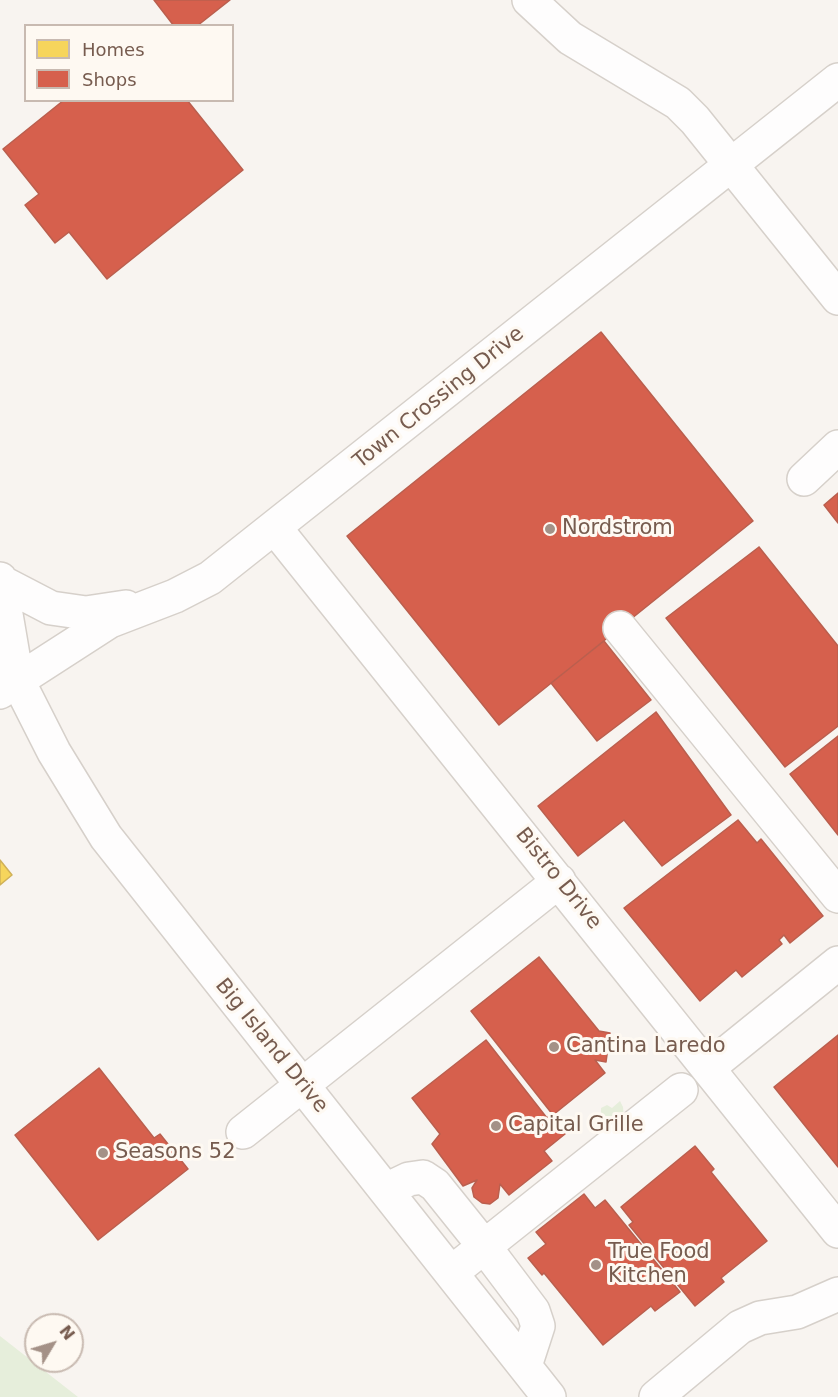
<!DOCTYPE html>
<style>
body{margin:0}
#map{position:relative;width:838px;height:1397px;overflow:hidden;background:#f8f4f0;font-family:"DejaVu Sans",sans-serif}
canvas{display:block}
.legend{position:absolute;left:24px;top:24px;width:210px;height:78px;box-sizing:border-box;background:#fef9f2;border:2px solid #c8bab1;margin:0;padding:8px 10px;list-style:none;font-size:18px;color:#775c4f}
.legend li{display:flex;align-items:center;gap:12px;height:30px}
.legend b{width:30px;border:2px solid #c8bab1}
.north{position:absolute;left:24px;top:1313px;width:60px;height:60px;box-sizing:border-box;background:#fef9f2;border:2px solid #c8bab1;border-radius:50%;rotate:52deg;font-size:16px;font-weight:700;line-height:24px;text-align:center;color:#775c4f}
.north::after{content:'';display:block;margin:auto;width:21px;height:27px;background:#a49187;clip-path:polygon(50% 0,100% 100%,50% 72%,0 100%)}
</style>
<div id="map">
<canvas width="838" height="1397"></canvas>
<ul class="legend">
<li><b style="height:16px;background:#f6d55c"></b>Homes</li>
<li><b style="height:16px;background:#d6604d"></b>Shops</li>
</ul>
<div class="north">N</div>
</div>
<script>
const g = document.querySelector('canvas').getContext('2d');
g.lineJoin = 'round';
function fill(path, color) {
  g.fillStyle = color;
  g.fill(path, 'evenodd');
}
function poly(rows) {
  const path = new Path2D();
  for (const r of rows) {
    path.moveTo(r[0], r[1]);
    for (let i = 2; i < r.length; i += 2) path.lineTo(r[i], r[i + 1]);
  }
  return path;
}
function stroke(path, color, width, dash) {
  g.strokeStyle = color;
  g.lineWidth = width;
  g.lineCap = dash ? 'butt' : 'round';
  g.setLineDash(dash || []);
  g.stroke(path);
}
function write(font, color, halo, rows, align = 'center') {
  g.font = font + ' "DejaVu Sans",sans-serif';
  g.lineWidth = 6;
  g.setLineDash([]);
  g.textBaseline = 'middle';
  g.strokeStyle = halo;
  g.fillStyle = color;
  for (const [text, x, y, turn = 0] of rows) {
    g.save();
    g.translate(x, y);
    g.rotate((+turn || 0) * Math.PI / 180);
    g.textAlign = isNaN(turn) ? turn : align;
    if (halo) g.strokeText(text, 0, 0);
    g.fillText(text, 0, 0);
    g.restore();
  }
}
fill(poly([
 [620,1101,623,1107,624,1120,603,1132,593,1125,601,1119,601,1108,607,1105,612,1108],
 [0,1336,78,1397,0,1397]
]), '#e6eedb');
const homes = poly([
 [0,860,12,875,0,885,0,860]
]);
fill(homes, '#f6d55c');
stroke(homes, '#d0b158', 1.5);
const shops = poly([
 [154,0,230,0,197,26,174,26,154,0],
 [64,100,187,100,243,170,107,279,69,232,55,243,25,205,39,194,3,149,64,100],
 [601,332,753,521,499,725,347,536,601,332],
 [838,493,838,523,824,505,838,493],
 [759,547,838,646,838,726,785,767,666,618,759,547],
 [604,641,651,700,597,741,551,683,604,641],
 [656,712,731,815,662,866,624,820,578,856,538,806,656,712],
 [838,736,838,835,790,774,838,736],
 [738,820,757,843,761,839,823,916,790,943,784,935,779,940,782,944,742,977,736,970,700,1001,624,908,738,820],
 [539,957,599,1031,610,1033,606,1062,595,1060,605,1073,553,1115,471,1011,539,957],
 [838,1035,838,1167,774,1087,838,1035],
 [486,1040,547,1118,550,1115,565,1134,544,1151,552,1161,509,1195,500,1184,498,1198,490,1204,482,1203,474,1197,472,1188,477,1180,463,1186,432,1144,440,1134,412,1098,486,1040],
 [99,1068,154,1138,160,1134,188,1169,98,1240,15,1135,99,1068],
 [695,1146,714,1169,711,1172,767,1241,721,1278,724,1282,695,1306,629,1225,633,1222,621,1207,695,1146],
 [584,1194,595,1208,605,1200,680,1292,655,1311,651,1306,603,1345,544,1273,542,1275,528,1258,546,1244,536,1232,584,1194]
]);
fill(shops, '#d6604d');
stroke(shops, '#ba5f4e', 1.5);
const minor = poly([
 [529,0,570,38,678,103,695,120,838,298],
 [804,479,838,447],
 [275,528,838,1231],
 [0,579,17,679],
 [1,582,51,608,86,613,126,607],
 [620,628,838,896],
 [0,660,17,679,54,752,106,837,549,1397],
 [0,692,110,621,175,596,210,578,838,80],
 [708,1068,838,963],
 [243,1132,559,881],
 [386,1190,409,1179,423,1177,435,1185,484,1246,533,1311,538,1326,525,1366],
 [451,1273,681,1090],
 [656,1397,740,1327,760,1318,797,1312,838,1294]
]);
stroke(minor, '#d6d0ca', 36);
stroke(minor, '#fefdfd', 33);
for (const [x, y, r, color] of [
 [550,529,6,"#a49187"],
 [554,1047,6,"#a49187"],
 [496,1126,6,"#a49187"],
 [103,1153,6,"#a49187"],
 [596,1265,6,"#a49187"]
]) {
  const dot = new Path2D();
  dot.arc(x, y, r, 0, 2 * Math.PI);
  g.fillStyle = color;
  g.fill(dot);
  stroke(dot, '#fef9f2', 2);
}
write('21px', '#775c4f', '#fef9f2', [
 ["Town Crossing Drive",439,398,-39],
 ["Bistro Drive",558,879,51],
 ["Big Island Drive",271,1046,51]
]);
write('21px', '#775c4f', '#fef9f2', [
 ["Nordstrom",562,529],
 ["Cantina Laredo",566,1047],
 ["Capital Grille",508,1126],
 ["Seasons 52",115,1153],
 ["True Food",608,1253],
 ["Kitchen",608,1277]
], 'left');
</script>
